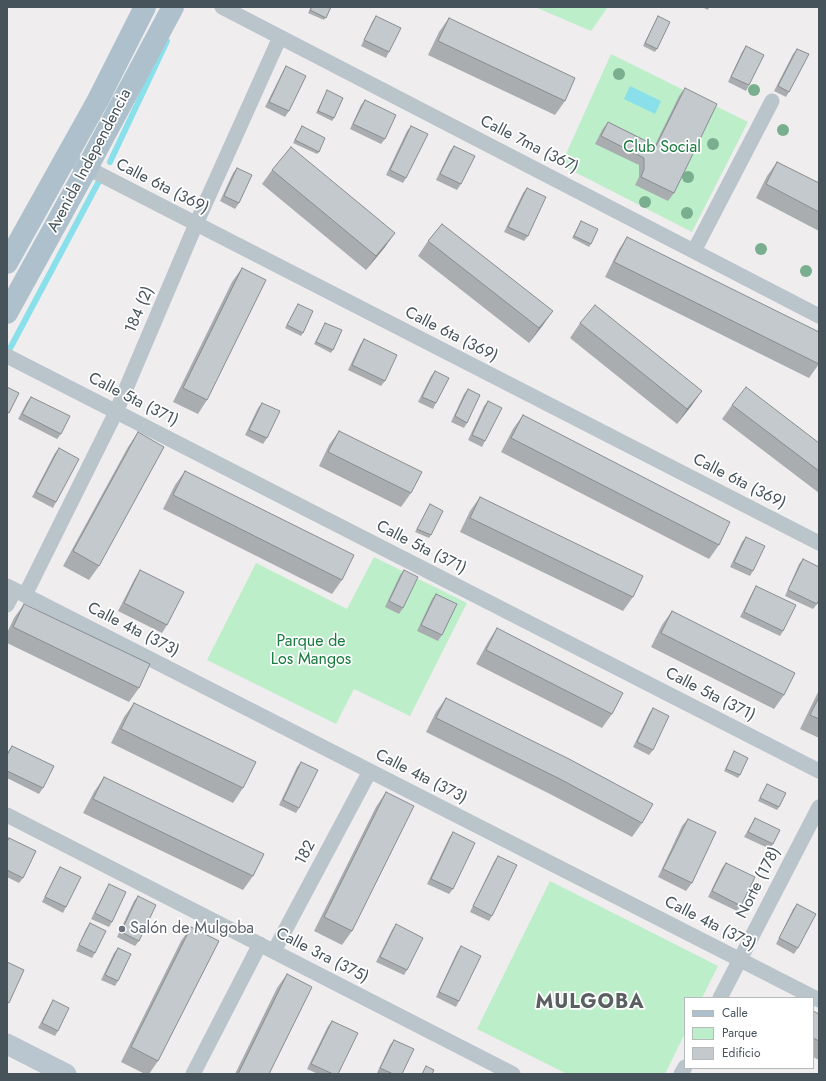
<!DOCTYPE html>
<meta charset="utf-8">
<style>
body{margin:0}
#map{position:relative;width:826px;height:1081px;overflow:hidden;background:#f0edee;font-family:Jost,sans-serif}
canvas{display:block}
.frame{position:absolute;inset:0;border:8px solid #46535b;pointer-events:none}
.legend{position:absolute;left:684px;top:997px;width:130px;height:72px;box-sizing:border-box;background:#fff;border:1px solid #b5babd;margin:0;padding:5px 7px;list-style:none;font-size:12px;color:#46535b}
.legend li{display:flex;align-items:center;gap:8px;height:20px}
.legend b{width:20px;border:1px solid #b5babd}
</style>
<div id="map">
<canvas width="826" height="1081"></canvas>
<div class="frame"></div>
<ul class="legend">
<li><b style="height:5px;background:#adc0cc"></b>Calle</li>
<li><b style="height:11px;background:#bceeca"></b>Parque</li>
<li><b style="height:11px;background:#c4c9cd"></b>Edificio</li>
</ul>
</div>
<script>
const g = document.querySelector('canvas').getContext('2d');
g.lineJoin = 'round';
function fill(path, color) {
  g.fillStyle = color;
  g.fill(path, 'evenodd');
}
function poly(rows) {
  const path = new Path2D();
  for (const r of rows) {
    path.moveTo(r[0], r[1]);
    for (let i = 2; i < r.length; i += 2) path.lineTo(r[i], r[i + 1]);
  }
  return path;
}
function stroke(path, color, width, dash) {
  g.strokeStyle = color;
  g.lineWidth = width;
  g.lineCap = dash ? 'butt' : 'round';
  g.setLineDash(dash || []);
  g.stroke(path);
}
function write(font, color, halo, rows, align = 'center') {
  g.font = font + ' Jost,sans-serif';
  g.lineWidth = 3.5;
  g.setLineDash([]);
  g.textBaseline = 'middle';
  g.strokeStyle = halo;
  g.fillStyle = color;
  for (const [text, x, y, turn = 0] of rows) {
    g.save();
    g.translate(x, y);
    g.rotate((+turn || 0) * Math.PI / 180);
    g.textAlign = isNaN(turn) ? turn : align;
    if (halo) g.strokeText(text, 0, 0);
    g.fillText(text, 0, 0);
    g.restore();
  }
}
fill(poly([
 [535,7,608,7,591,31],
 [611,54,748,122,692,232,561,165],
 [374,557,467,603,410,716,354,689,336,724,207,660,256,563,347,609],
 [550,881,718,966,702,998,685,998,685,1033,665,1074,567,1074,477,1029]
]), '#bceeca');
fill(poly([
 [630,86,661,101,655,114,624,99]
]), '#8ae0ea');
stroke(poly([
 [110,162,167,41],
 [7,354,98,183]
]), '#8ae0ea', 6);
stroke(poly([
 [222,7,819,316],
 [66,157,819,543],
 [694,251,772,101],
 [7,356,819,771],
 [7,586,819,1000],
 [25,595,116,412,196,224,280,37],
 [7,605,15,590],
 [7,815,513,1074],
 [274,951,370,771],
 [720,998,819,807],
 [193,1074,260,944],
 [681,1074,685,1067]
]), '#b9c4cb', 15);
stroke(poly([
 [7,1044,66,1074]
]), '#b9c6cf', 21);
stroke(poly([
 [7,263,98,100,145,7],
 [7,313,87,168,173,7]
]), '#adc0cc', 22);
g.fillStyle = '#79ae8e';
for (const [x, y] of [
 [619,74],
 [754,90],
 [783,130],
 [713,144],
 [688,177],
 [645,202],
 [687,213],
 [761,249],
 [806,271]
]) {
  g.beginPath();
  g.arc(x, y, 6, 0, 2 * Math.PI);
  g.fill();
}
fill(poly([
 [311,7,331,7,324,20,308,13],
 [702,7,709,7,708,10],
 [376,16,389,52,386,58,361,46,372,22],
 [658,16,657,49,655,52,643,46],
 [449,18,565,101,555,115,428,55,439,32],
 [746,46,749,85,746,91,728,82,742,52],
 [797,49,789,92,786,97,774,91,793,54],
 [286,66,289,111,285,117,265,107,283,71],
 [685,88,674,193,668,201,635,185,639,177,639,165,595,144,602,130,608,122,655,145,679,96],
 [327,90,334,118,332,121,316,113],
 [365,100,385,139,381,144,350,129,361,105],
 [302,126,319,152,317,154,293,143],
 [411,126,406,178,403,183,386,175,407,131],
 [454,146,461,184,457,190,436,180,450,151],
 [777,162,819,183,819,231,756,198,767,176],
 [237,168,239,203,235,209,220,201,233,173],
 [272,170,385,247,366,270,262,184],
 [527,188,528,236,524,241,504,232,523,193],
 [581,221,591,244,589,247,572,238],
 [627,237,819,364,809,378,605,277,618,251],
 [428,241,543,325,529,343,418,256],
 [242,268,207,400,198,414,173,402,232,282],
 [298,304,303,333,301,336,285,328],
 [325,323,333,350,331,353,314,344],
 [580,323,692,405,677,424,570,338],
 [364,339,385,381,381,386,348,370,360,345],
 [435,371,436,403,433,409,418,402,431,376],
 [468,389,467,423,464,428,451,422,464,394],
 [31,397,61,434,57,439,18,419,27,402],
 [488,401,485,441,482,447,468,440,484,406],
 [262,403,267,438,263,444,245,435,258,408],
 [732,405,819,443,819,493,722,419],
 [523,415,719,545,709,559,501,452,513,429],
 [339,431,411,493,401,507,319,466,329,445],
 [138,432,99,566,89,580,63,566,128,447],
 [59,448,56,502,53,508,32,497,55,453],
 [185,471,342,580,332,594,163,509,175,485],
 [480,497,633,597,623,611,460,532,470,511],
 [430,504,431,535,429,538,415,532],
 [746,537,753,571,750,576,730,567,742,542],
 [803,559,817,604,813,609,785,596,799,564],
 [140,570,167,625,162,633,118,611,135,578],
 [404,570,403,608,399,614,385,607,400,575],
 [756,586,783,631,780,636,740,617,753,591],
 [436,594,442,635,438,641,417,631,432,599],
 [24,604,139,688,129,702,7,643,7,633,14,618],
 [672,611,784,695,774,709,651,647,662,625],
 [497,628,612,714,602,728,476,664,488,642],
 [819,690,819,738,800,729],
 [446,698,642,823,632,837,550,794,426,732,436,712],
 [134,703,243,788,233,803,111,743,124,717],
 [653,708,653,750,649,755,633,747,649,714],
 [12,746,43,788,39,794,7,778,7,753],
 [734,751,740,775,738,778,724,771],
 [301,762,299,808,296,813,279,805,297,767],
 [104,777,253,876,243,890,83,813,94,792],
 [767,784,779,807,777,810,758,801],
 [386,792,352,931,342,945,314,931,376,807],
 [755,818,773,844,770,849,744,837,752,823],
 [688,819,692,883,686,891,658,877,682,826],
 [453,832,453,889,449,894,427,884,449,838],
 [9,838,23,878,19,883,7,877,7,841],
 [498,856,492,916,489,921,470,912,494,862],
 [726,863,741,906,737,911,708,897,722,868],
 [60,867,66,907,63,913,42,902,57,872],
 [109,884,112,922,109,927,91,919,106,889],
 [138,896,139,941,135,946,117,937,134,901],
 [797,904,798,948,794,954,776,944,793,909],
 [90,923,95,953,92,958,76,951,86,929],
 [396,924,407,970,404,975,376,962,392,930],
 [191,927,158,1061,149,1074,145,1074,121,1062,181,941],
 [461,946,459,1001,456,1007,436,997,457,952],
 [118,948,118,981,115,986,101,980,114,953],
 [287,974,269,1074,235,1074,277,988],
 [53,1000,58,1031,55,1036,38,1028,50,1005],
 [813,1011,819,1014,819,1060,813,1057],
 [332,1021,338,1074,318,1074,307,1069,328,1026],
 [394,1040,402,1074,377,1073,390,1045]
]), '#a9adb0');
fill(poly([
 [395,233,385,247,366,270,376,256],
 [553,311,543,325,529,343,539,328],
 [702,391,692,405,677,424,687,409]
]), '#898d90');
const building = poly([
 [312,7,331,7,326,18,310,10,312,7],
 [376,16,401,28,389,52,364,40,376,16],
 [658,16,670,22,657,49,645,43,658,16],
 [449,18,575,78,565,101,438,41,449,18],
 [746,46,764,55,749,85,731,77,746,46],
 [797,49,809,54,789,92,778,86,797,49],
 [286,66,306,76,289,111,269,102,286,66],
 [685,88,717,104,674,193,641,177,644,169,644,158,601,136,608,122,656,146,685,88],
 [327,90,343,98,334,118,318,111,327,90],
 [365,100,396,115,385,139,353,124,365,100],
 [302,126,325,138,319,152,295,140,302,126],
 [411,126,428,134,406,178,390,170,411,126],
 [454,146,475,156,461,184,440,174,454,146],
 [291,147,395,233,376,256,272,170,291,147],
 [777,162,819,183,819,212,766,184,777,162],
 [237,168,252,175,239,203,224,196,237,168],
 [527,188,546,197,528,236,508,227,527,188],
 [581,221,598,229,591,244,574,236,581,221],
 [442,224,553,311,539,328,428,241,442,224],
 [627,237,819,332,819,364,614,262,627,237],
 [242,268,266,280,207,400,183,388,242,268],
 [298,304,313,311,303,333,287,325,298,304],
 [595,305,702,391,687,409,580,323,595,305],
 [325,323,342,330,333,350,316,342,325,323],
 [364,339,397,355,385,381,352,365,364,339],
 [435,371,449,378,436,403,422,397,435,371],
 [7,387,19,393,9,413,7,412,7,387],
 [746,387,819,443,819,471,732,405,746,387],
 [468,389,480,395,467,423,455,416,468,389],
 [31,397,70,416,61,434,22,414,31,397],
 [488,401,502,408,485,441,472,435,488,401],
 [262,403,280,411,267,438,249,430,262,403],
 [523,415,730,522,719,545,511,438,523,415],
 [339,431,422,472,411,493,328,452,339,431],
 [138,432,164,447,99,566,73,551,138,432],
 [59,448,79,459,56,502,36,492,59,448],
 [185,471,354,555,342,580,173,495,185,471],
 [480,497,643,576,633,597,470,518,480,497],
 [430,504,443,511,431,535,417,529,430,504],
 [746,537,765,546,753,571,734,562,746,537],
 [803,559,819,567,819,599,817,604,788,590,803,559],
 [140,570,184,592,167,625,124,603,140,570],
 [404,570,418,577,403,608,389,601,404,570],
 [756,586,796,605,783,631,744,612,756,586],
 [436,594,457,604,442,635,421,625,436,594],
 [24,604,150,664,139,688,13,627,24,604],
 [672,611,795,673,784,695,661,633,672,611],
 [497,628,623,693,612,714,486,650,497,628],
 [819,697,819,719,810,715,819,697],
 [446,698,571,760,653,804,642,823,560,779,436,718,446,698],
 [134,703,256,762,243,788,121,729,134,703],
 [653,708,669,716,653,750,637,742,653,708],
 [12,746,54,766,43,788,7,771,7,755,12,746],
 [734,751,748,758,740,775,726,769,734,751],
 [301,762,318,770,299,808,283,800,301,762],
 [104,777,264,854,253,876,93,799,104,777],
 [767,784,786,793,779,807,760,798,767,784],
 [386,792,414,806,352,931,324,917,386,792],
 [755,818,780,830,773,844,748,832,755,818],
 [688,819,716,832,692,883,663,869,688,819],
 [453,832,475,843,453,889,431,879,453,832],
 [9,838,36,851,23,878,7,870,7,842,9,838],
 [498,856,517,865,492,916,473,906,498,856],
 [726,863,755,877,741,906,712,891,726,863],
 [60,867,81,877,66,907,45,897,60,867],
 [109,884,126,892,112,922,95,913,109,884],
 [138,896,156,905,139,941,121,932,138,896],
 [797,904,816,914,798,948,779,938,797,904],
 [90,923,106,931,95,953,79,945,90,923],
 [396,924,423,938,407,970,380,957,396,924],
 [191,927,219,941,158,1061,131,1047,191,927],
 [461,946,481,956,459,1001,439,992,461,946],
 [118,948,131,954,118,981,105,975,118,948],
 [7,962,24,970,9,1003,7,1002,7,962],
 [287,974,312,987,269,1074,238,1074,287,974],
 [53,1000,69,1008,58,1031,42,1023,53,1000],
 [813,1011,819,1014,819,1041,813,1038,813,1011],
 [332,1021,358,1033,338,1074,333,1074,311,1064,332,1021],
 [394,1040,414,1049,402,1074,393,1074,380,1068,394,1040],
 [426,1066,434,1070,432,1074,422,1074,426,1066]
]);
fill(building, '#c4c9cd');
stroke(building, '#898d90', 1);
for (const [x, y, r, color] of [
 [122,929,4,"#6b7280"]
]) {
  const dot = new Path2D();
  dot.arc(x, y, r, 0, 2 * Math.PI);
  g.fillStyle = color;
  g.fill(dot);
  stroke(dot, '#fff', 1.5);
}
write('16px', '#46535b', '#fff', [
 ["Calle 7ma (367)",529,145,27],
 ["Avenida Independencia",90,161,-62],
 ["Calle 6ta (369)",162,187,27],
 ["184 (2)",140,310,-67],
 ["Calle 6ta (369)",451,335,27],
 ["Calle 5ta (371)",133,400,27],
 ["Calle 6ta (369)",739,482,27],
 ["Calle 5ta (371)",421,548,27],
 ["Calle 4ta (373)",133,630,27],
 ["Calle 5ta (371)",710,695,27],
 ["Calle 4ta (373)",421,777,27],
 ["182",306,853,-62],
 ["Norte (178)",759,883,-63],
 ["Calle 4ta (373)",710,924,27],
 ["Calle 3ra (375)",322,956,27]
]);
write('16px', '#187a3f', '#fff', [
 ["Club Social",662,148],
 ["Parque de",311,642],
 ["Los Mangos",311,660]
]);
write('16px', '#5b616d', '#fff', [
 ["Salón de Mulgoba",130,929]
], 'left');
g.letterSpacing = '1px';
write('bold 20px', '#5a5f62', '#fff', [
 ["MULGOBA",590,1003]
]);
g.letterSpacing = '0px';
</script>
